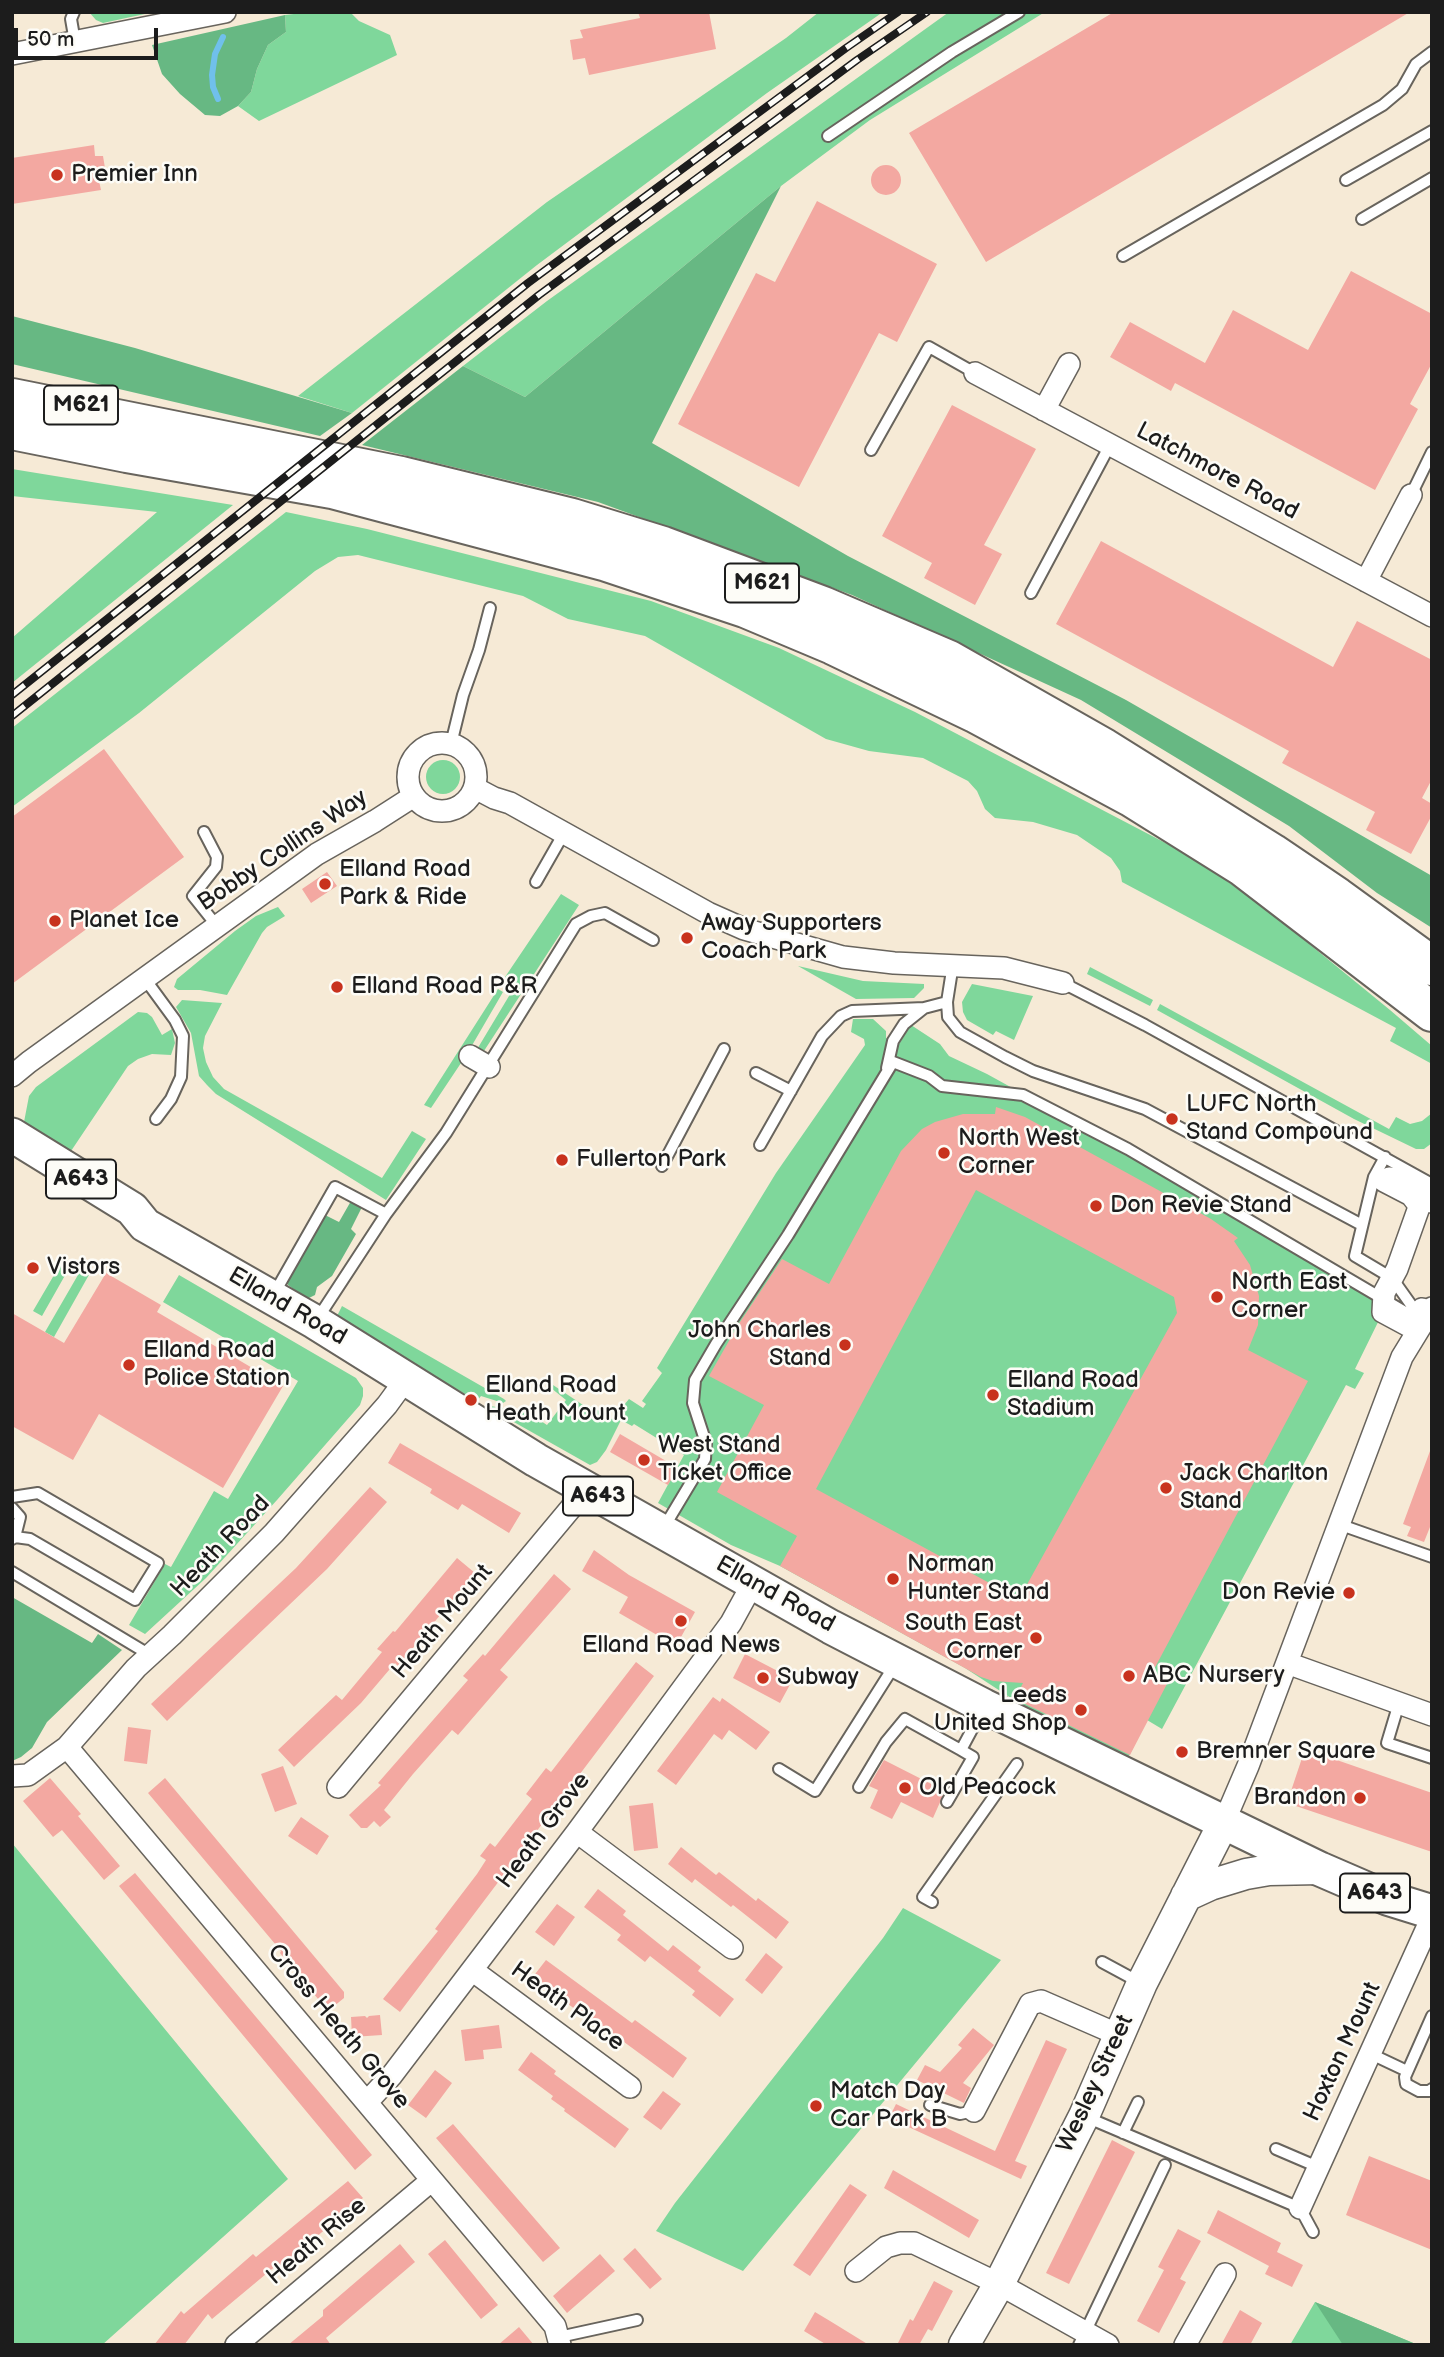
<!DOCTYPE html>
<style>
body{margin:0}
#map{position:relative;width:1444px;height:2357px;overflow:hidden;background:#f6ead6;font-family:"Balsamiq Sans",sans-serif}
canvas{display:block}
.frame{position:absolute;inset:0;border:14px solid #1c1c1c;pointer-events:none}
.scale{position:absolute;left:14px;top:28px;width:144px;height:32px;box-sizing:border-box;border:4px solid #1c1c1c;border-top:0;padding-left:9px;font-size:21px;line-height:24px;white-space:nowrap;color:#1c1c1c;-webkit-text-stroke:5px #fdfcf7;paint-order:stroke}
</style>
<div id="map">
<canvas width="1444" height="2357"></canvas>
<div class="frame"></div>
<div class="scale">50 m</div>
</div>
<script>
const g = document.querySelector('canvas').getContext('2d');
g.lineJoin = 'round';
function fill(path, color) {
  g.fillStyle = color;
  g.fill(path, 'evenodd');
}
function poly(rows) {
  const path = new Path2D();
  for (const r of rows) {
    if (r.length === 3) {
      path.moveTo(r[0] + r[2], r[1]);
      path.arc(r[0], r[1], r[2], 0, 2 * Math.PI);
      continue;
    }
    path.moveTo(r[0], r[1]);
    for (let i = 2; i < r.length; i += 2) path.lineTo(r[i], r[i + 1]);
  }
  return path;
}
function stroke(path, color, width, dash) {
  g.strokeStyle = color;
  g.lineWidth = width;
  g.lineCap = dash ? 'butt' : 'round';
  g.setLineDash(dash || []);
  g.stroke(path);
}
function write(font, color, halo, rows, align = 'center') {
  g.font = font + ' "Balsamiq Sans",sans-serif';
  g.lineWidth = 5;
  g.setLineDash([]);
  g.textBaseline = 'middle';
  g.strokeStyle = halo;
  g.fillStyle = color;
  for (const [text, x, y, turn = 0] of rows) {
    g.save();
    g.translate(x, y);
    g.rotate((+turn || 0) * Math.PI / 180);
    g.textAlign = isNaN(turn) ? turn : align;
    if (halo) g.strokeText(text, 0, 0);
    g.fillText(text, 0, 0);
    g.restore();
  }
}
fill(poly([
 [89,12,154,12,103,23,96,20],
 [311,12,350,12,359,21,390,35,397,55,259,121,238,106,251,92,257,69,268,45,286,32,285,15],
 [819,12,883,12,767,93,537,265,352,413,298,396,547,202,786,38],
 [949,12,1045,12,870,120,781,186,525,397,463,366,547,301],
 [12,469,233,505,12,683,12,638,157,512,12,496],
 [286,512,367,529,651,601,779,648,915,712,1198,860,1275,916,1390,1010,1432,1046,1432,1064,1390,1041,1396,1028,1122,882,1120,871,1111,858,1077,835,1033,822,995,818,985,809,977,791,968,781,923,758,869,751,826,739,645,636,568,619,523,596,358,555,338,557,315,571,139,713,12,807,12,728],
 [443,777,17],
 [561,894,579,905,482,1054,476,1051,512,991,501,983],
 [278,907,285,916,267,927,262,933,227,995,200,990,178,990,174,987,177,979,235,931,256,916],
 [798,966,863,981,924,984,924,988,914,998,856,999],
 [1090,967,1153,1000,1150,1006,1087,974],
 [972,984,1033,996,1014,1040,996,1031,993,1035,967,1020,963,1012,962,1002],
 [498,989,503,992,467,1054,431,1108,424,1105],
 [182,1000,222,1003,205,1036,203,1048,206,1062,213,1077,224,1089,240,1098,382,1178,412,1131,426,1139,386,1200,216,1094,207,1085,199,1076,191,1033,176,1007],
 [1160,1004,1389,1129,1396,1117,1410,1124,1422,1121,1432,1113,1432,1143,1424,1149,1416,1149,1354,1119,1157,1010],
 [138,1012,147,1013,152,1017,162,1035,172,1029,175,1043,171,1055,152,1054,138,1059,128,1066,65,1160,30,1134,24,1122,29,1096,36,1087],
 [853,1019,873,1019,886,1031,886,1038,899,1044,911,1025,940,1044,949,1056,987,1074,1384,1293,1383,1312,1355,1369,1364,1373,1355,1389,1346,1385,1162,1729,1147,1720,1127,1760,1014,1700,965,1668,780,1566,731,1545,658,1503,684,1455,634,1424,632,1426,621,1420,606,1450,597,1462,590,1465,489,1408,490,1406,515,1410,521,1408,547,1425,566,1400,551,1388,550,1383,589,1409,591,1406,612,1419,629,1399,643,1408,646,1404,642,1401,662,1373,657,1368,776,1173,865,1045,864,1039,851,1032],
 [64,1258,72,1263,42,1316,33,1311],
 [82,1268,90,1273,54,1337,45,1332],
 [179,1275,356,1378,363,1388,363,1396,360,1405,277,1500,206,1578,145,1634,129,1625,165,1564,171,1567,214,1491,228,1499,298,1381,163,1302],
 [342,1306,504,1399,506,1401,503,1403,481,1396,477,1401,336,1318],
 [12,1843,288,2179,102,2345,12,2345],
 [903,1908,1001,1960,743,2271,656,2231,675,2203,883,1938],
 [1315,2302,1418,2345,1290,2345]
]), '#7fd79b');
fill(poly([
 [285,15,286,32,268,45,257,69,251,92,238,106,220,116,205,115,180,94,162,74,152,45],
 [781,186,652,443,848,556,1126,700,1432,876,1432,928,1377,893,1289,826,1081,700,852,595,598,502,362,445,463,366,525,397],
 [12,316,135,348,352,413,320,436,12,364],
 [351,1201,362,1207,351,1229,356,1234,332,1276,317,1287,315,1295,307,1299,288,1285,287,1278,325,1215,339,1222],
 [12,1597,92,1643,98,1634,122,1650,47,1722,32,1748,21,1757,12,1761],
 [1315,2302,1418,2345,1343,2345]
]), '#67b883');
stroke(poly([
 [218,99,213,87,212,75,215,54,223,37]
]), '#70c0eb', 6);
fill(poly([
 [638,12,709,12,716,49,589,75,585,58,573,60,570,40,583,38,580,30,640,18],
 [1114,12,1410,12,986,262,909,133],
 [94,145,95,156,103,156,106,174,98,176,101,190,12,204,12,158],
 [886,180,15],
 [817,201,937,264,897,342,879,333,799,487,678,424,756,273,775,282],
 [1351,271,1432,314,1432,363,1410,404,1418,409,1375,490,1175,383,1171,391,1110,357,1130,322,1205,363,1233,310,1308,350],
 [952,405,1036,449,984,545,1002,554,975,605,924,578,932,563,882,536],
 [1101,541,1333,667,1357,621,1432,660,1432,779,1422,798,1432,804,1432,815,1411,854,1366,830,1375,812,1282,763,1289,751,1056,624],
 [104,749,184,857,12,984,12,817],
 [327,872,337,886,311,903,302,889],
 [996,1107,1025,1117,1211,1219,1238,1238,1234,1241,1250,1265,1259,1296,1258,1325,1248,1350,1308,1381,1152,1673,1168,1682,1130,1755,1015,1699,1023,1683,993,1681,981,1677,780,1566,797,1536,717,1492,764,1405,709,1376,738,1325,782,1259,829,1284,901,1151,922,1129,935,1122,963,1114,995,1114],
 [976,1190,1174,1297,1177,1313,1019,1599,816,1489],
 [106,1273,161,1305,157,1312,283,1386,223,1488,99,1414,73,1460,12,1426,12,1313,64,1343],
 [620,1434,678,1468,668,1485,610,1452],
 [400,1443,521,1513,509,1533,462,1504,458,1510,430,1493,432,1489,388,1463],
 [1430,1451,1432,1522,1424,1542,1407,1536,1411,1527,1403,1524],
 [370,1487,387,1502,327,1569,167,1721,151,1704,296,1568],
 [594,1550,629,1575,695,1612,676,1646,619,1613,628,1597,582,1571],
 [457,1558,475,1573,398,1666,395,1663,361,1703,294,1767,278,1750,336,1695,342,1700,382,1652,377,1649,393,1631,395,1632],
 [554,1574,571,1589,500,1670,508,1677,458,1735,452,1730,413,1774,384,1810,391,1817,380,1827,374,1821,367,1828,361,1828,349,1815,381,1785,378,1783,468,1680,463,1676,483,1654,485,1656],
 [745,1654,793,1679,780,1703,733,1678],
 [636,1662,654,1676,400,2012,383,1999,438,1931,435,1929,477,1874,486,1860,480,1856,490,1843,495,1847,532,1799,526,1794,546,1768,551,1772],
 [713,1697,720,1702,722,1698,770,1732,756,1750,729,1730,722,1740,714,1734,676,1785,657,1771],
 [128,1727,151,1730,147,1764,124,1761],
 [1305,1749,1432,1793,1432,1852,1287,1803],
 [884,1760,945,1791,933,1818,901,1802,892,1819,870,1808,878,1790,869,1786],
 [283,1766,297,1804,275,1812,261,1774],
 [50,1778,81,1814,78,1816,120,1866,104,1880,62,1830,53,1837,23,1801],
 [165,1778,344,1992,344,1998,328,2011,280,1953,281,1951,148,1793],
 [653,1803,658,1848,634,1851,629,1806],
 [301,1817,329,1836,317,1855,288,1836],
 [681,1847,716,1875,719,1872,756,1901,758,1898,789,1922,776,1939,733,1905,731,1907,695,1879,692,1883,668,1864],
 [135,1873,372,2155,355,2170,119,1886],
 [598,1889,626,1911,623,1915,668,1951,673,1945,701,1967,698,1971,734,1999,720,2017,692,1995,695,1991,650,1956,645,1962,617,1940,621,1935,584,1907],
 [557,1904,575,1917,554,1946,535,1932],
 [766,1953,783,1967,762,1994,745,1980],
 [546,1960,632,2023,635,2020,687,2058,673,2078,605,2028,604,2030,532,1978],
 [380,2015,382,2035,352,2037,351,2017,365,2016,367,2018,369,2016],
 [499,2025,502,2048,483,2050,484,2059,465,2061,461,2030],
 [973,2028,994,2045,963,2083,971,2088,964,2103,917,2080,925,2065,940,2072,962,2048,958,2045],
 [1046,2040,1067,2049,1015,2161,1027,2166,1021,2179,889,2118,896,2104,995,2151],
 [531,2052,556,2071,554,2074,629,2129,615,2148,564,2111,565,2109,551,2099,553,2096,518,2070],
 [435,2070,452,2083,426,2118,408,2105],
 [663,2091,681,2104,661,2130,643,2117],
 [453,2124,560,2248,543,2262,436,2138],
 [1112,2140,1135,2152,1069,2284,1046,2273],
 [1369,2156,1432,2181,1432,2250,1346,2215],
 [893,2170,979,2220,969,2238,884,2188],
 [348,2181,363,2198,280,2267,278,2264,212,2319,208,2314,184,2345,154,2345,181,2311,184,2314,253,2254,256,2257],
 [850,2184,867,2195,810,2276,793,2265],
 [1218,2210,1281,2243,1277,2252,1303,2265,1292,2287,1265,2274,1269,2266,1207,2233],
 [1178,2229,1201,2241,1180,2279,1186,2282,1159,2333,1137,2321,1164,2270,1158,2267],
 [445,2240,498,2305,481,2319,428,2254],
 [400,2244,415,2262,326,2338,331,2345,288,2345,323,2316,323,2310],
 [635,2248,662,2279,650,2289,623,2259],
 [600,2254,615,2271,567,2313,553,2296],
 [934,2281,953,2291,932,2331,928,2329,919,2345,897,2345,910,2319,913,2321],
 [1240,2310,1262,2323,1250,2345,1221,2345],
 [815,2312,830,2321,869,2345,827,2345,804,2331],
 [519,2327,534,2345,498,2345]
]), '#f3a8a1');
const lane = poly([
 [74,12,71,19,75,42],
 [828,136,952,52,1019,12],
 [1346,180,1432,131],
 [1362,219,1432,178],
 [1123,256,1383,105,1402,89,1416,64,1432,52],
 [871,450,929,347,975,373],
 [1411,495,1432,452],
 [1031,593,1110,445],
 [451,744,463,695,479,650,490,608],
 [204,832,217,857,216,867,193,896,217,926],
 [536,882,564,833],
 [145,979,175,1020,183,1036,181,1077,171,1099,156,1119],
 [1063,983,1145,1025,1432,1184],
 [947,1002,948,1017,960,1032,1005,1057,1033,1071,1145,1109,1362,1225],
 [887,1068,893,1041,904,1024,924,1008,947,1002,953,964],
 [756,1073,791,1091],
 [760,1145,822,1036,841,1016,852,1011,924,1008],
 [1385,1157,1374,1177,1355,1256,1392,1278,1419,1316],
 [662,1166,724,1049],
 [274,1294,335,1187,386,1214],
 [316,1321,386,1214,446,1133,576,924,591,916,605,913,653,940],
 [12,1497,38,1493,158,1563,135,1600,30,1539,15,1537],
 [12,1508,20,1517,15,1537,12,1539],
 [1341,1525,1432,1557],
 [663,1529,705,1459,706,1443,693,1403,695,1380,716,1344,788,1235,893,1062,929,1076,942,1086,1023,1095,1128,1149,1417,1319],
 [12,1572,150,1655],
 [1399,1703,1387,1743,1432,1758],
 [779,1769,815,1791,896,1663],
 [859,1787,886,1742,905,1719,961,1750,983,1709],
 [947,1802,973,1757,961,1750],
 [932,1902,923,1897,1017,1764],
 [1102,1962,1139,1982],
 [1432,2016,1405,2077,1406,2084,1419,2091,1429,2091,1432,2089],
 [1371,2054,1407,2071],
 [930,2105,960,2114,974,2111],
 [1086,2117,1300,2208,1313,2232],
 [1123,2133,1138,2102],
 [1276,2149,1318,2167],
 [559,2337,637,2320],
 [1079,2345,1165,2165]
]);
const street = poly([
 [12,54,225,12],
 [975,373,1432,616],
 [1044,410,1069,364],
 [1366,581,1411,495],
 [442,777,34],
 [475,788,494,798,510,803,708,913,744,929,843,957,894,963,1004,968,1063,983],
 [470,1056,489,1067],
 [12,1076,29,1062,317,854,375,821,414,796],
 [1422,1309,1409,1326,1383,1312,1384,1293,1397,1269,1418,1210,1418,1204,1411,1195,1384,1181,1389,1178,1401,1179,1420,1190,1432,1202],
 [1287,1663,1432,1715],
 [67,1747,555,2326,560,2345],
 [12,1776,28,1775,67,1747,136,1668,172,1635,274,1533,387,1405,406,1379],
 [338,1787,586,1490],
 [1224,1822,1248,1766,1402,1357,1432,1308],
 [577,1832,732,1948],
 [472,1970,630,2087],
 [367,2102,392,2075,577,1832,731,1623,753,1583],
 [974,2111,1030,2004,1041,2001,1119,2035],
 [1300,2208,1432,1917],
 [856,2271,886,2247,900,2243,914,2243,999,2284,1108,2345],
 [236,2345,432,2180],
 [1185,2345,1225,2274]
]);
const secondary = poly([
 [1186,1896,1210,1885,1246,1874,1269,1870,1320,1869],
 [964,2345,999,2284,1084,2116,1142,1983,1224,1822]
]);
const primary = poly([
 [12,1135,132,1209,145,1225,315,1322,536,1460,831,1627,984,1706,1320,1869,1387,1898,1432,1912]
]);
const highway = poly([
 [12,398,401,476,572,518,663,546,823,606,949,660,1104,748,1272,853,1337,897,1432,966],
 [12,430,127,453,332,489,607,562,745,608,833,645,975,713,1131,797,1243,867,1432,1012]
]);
stroke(lane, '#68645d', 14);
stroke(street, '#68645d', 24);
stroke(secondary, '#68645d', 33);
stroke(primary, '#68645d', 37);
stroke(highway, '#68645d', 42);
stroke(lane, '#fff', 10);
stroke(street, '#fff', 21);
stroke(secondary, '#fff', 30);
stroke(primary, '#fff', 33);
stroke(highway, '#fff', 38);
const rail = poly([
 [12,695,528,283,846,48,898,12],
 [12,716,539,295,857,60,927,12]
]);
stroke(rail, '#1c1c1c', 8);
stroke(rail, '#fdfcf7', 5, [16]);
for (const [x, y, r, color] of [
 [57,175,7,"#c8321e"],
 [325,884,7,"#c8321e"],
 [55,921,7,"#c8321e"],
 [687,938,7,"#c8321e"],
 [337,987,7,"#c8321e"],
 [1172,1119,7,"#c8321e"],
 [944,1153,7,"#c8321e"],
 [562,1160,7,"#c8321e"],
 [1096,1206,7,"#c8321e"],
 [33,1268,7,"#c8321e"],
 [1217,1297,7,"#c8321e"],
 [845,1345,7,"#c8321e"],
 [129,1365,7,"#c8321e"],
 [993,1395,7,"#c8321e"],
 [471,1400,7,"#c8321e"],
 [644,1460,7,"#c8321e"],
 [1166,1488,7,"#c8321e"],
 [893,1579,7,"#c8321e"],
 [1349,1593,7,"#c8321e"],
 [681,1621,7,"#c8321e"],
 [1036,1638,7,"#c8321e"],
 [1129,1676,7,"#c8321e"],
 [763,1678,7,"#c8321e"],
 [1081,1710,7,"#c8321e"],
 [1182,1752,7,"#c8321e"],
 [905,1788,7,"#c8321e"],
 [1360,1798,7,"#c8321e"],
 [816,2106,7,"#c8321e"]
]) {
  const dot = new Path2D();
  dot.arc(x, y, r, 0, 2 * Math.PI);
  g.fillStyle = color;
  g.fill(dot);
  stroke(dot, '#fdfcf7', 2.5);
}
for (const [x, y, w] of [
 [81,405,74],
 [762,583,74],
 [81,1179,70],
 [598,1496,70],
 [1375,1893,70]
]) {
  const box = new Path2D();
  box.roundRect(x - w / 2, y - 19.5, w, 39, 5);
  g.fillStyle = '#fdfcf7';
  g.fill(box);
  stroke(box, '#1c1c1c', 2);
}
write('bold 23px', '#1c1c1c', null, [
 ["M621",81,405],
 ["M621",762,583],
 ["A643",81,1179],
 ["A643",598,1496],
 ["A643",1375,1893]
]);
write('24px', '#1c1c1c', '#fdfcf7', [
 ["Premier Inn",71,175],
 ["Elland Road",339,870],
 ["Park & Ride",339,898],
 ["Planet Ice",69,921],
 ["Away Supporters",701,924],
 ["Coach Park",701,952],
 ["Elland Road P&R",351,987],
 ["LUFC North",1186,1105],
 ["Stand Compound",1186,1133],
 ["North West",958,1139],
 ["Corner",958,1167],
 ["Fullerton Park",576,1160],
 ["Don Revie Stand",1110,1206],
 ["Vistors",47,1268],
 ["North East",1231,1283],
 ["Corner",1231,1311],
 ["John Charles",831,1331,"right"],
 ["Stand",831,1359,"right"],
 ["Elland Road",143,1351],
 ["Police Station",143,1379],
 ["Elland Road",1007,1381],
 ["Stadium",1007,1409],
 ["Elland Road",485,1386],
 ["Heath Mount",485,1414],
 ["West Stand",658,1446],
 ["Ticket Office",658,1474],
 ["Jack Charlton",1180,1474],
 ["Stand",1180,1502],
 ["Norman",907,1565],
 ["Hunter Stand",907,1593],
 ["Don Revie",1335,1593,"right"],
 ["South East",1022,1624,"right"],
 ["Corner",1022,1652,"right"],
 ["Elland Road News",681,1646,"center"],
 ["ABC Nursery",1143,1676],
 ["Subway",777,1678],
 ["Leeds",1067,1696,"right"],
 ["United Shop",1067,1724,"right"],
 ["Bremner Square",1196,1752],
 ["Old Peacock",919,1788],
 ["Brandon",1346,1798,"right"],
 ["Match Day",830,2092],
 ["Car Park B",830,2120]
], 'left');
write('24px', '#1c1c1c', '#fdfcf7', [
 ["Latchmore Road",1217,472,28],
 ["Bobby Collins Way",283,851,-34],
 ["Elland Road",287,1307,30],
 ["Heath Road",221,1547,-46],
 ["Elland Road",775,1595,29],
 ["Heath Mount",443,1622,-50],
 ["Heath Grove",544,1831,-53],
 ["Heath Place",567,2007,36],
 ["Cross Heath Grove",338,2027,50],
 ["Hoxton Mount",1343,2052,-65],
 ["Wesley Street",1096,2084,-65],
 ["Heath Rise",317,2242,-40]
]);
</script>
